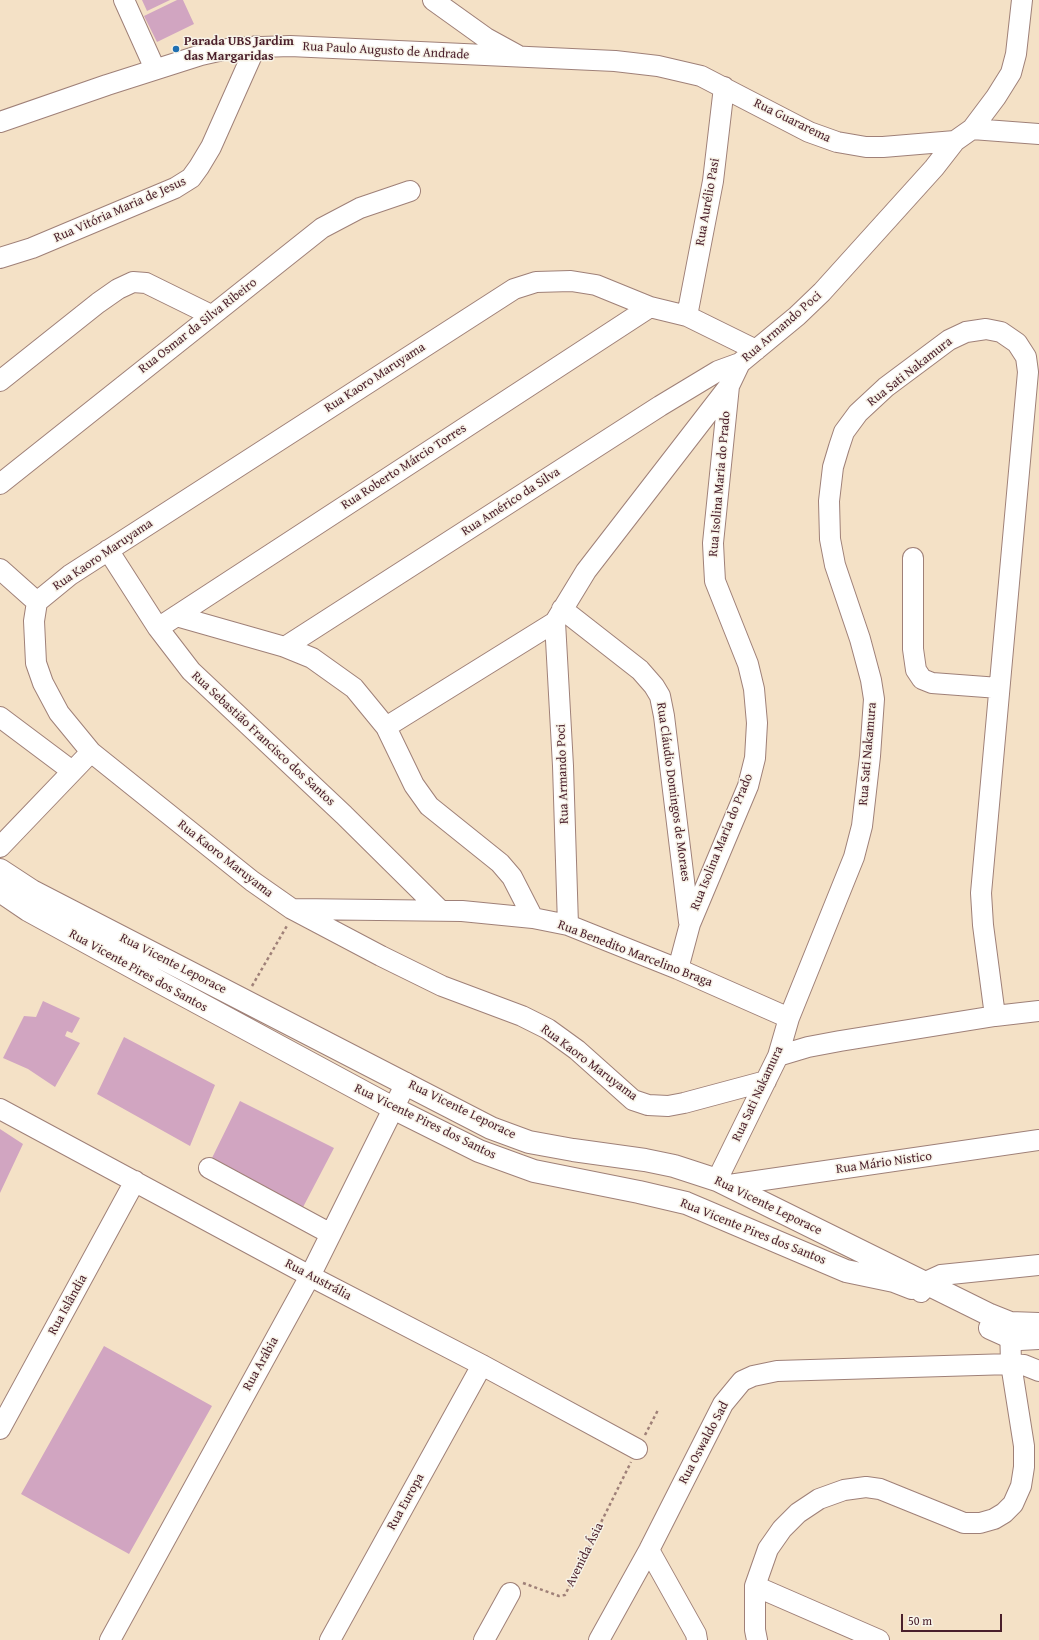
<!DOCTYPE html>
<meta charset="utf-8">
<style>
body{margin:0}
#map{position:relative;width:1039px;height:1640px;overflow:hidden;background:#f4e1c6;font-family:"Gentium Book Plus",serif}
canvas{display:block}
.scale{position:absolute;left:901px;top:1614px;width:101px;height:18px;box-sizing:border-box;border:2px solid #4a1f2b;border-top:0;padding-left:5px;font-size:12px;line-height:14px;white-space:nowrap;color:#4a1f2b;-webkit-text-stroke:3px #f7f3e8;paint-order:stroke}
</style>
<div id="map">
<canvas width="1039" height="1640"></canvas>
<div class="scale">50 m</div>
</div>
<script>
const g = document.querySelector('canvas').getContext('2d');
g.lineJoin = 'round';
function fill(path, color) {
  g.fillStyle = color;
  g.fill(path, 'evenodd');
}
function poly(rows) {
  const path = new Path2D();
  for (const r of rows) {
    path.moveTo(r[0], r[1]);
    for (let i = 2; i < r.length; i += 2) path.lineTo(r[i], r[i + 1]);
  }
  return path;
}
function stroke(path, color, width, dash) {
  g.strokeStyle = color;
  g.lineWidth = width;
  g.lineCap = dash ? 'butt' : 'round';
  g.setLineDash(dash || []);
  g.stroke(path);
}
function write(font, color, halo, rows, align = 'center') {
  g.font = font + ' "Gentium Book Plus",serif';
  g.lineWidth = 3;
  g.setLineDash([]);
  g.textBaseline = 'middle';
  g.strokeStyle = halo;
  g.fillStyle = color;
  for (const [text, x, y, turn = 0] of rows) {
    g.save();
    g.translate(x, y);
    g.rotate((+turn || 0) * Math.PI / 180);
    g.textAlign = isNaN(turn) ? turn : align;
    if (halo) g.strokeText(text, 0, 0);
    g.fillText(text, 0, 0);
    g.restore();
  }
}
fill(poly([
 [142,0,170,0,147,11],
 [177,0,183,0,194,24,157,42,144,16],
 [43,1001,80,1018,72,1033,67,1031,65,1036,80,1043,55,1087,28,1069,3,1058,24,1016,36,1017],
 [124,1037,215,1085,190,1146,97,1094],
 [240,1101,334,1148,301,1211,211,1160],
 [0,1129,23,1144,0,1193],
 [104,1346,212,1406,129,1554,21,1494]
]), '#d1a5c1');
const minor = poly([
 [124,0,155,69],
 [433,0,486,38,517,55],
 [0,122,107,85,201,55,232,48,290,46,615,61,658,66,701,76,809,132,837,142,866,147,883,147,955,141,972,129,996,97,1011,73,1016,54,1022,0],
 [972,129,1039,134],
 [0,258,32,248,175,188,191,178,199,167,211,147,256,46],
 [687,316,713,181,724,87],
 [756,350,687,316,650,307,596,285,571,281,536,282,514,289,70,575,37,602,34,621,36,663,43,683,59,713,91,752,252,881,292,909,381,956,442,986,522,1016,548,1029,577,1050,633,1100,648,1105,668,1106,684,1103,766,1081],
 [0,381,98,303,118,289,133,282,146,283,211,315],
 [0,484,322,228,360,208,410,191],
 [108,550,158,628,191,671,344,815,440,910],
 [913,558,913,649,916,670,922,679,932,683,999,688],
 [0,569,37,602],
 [562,609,640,670,654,686,660,696,664,716,689,922],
 [176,616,285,647,312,658,354,688,386,727,414,785,429,806,500,863,512,877,533,918,568,925,678,969,789,1018],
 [158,628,650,307],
 [285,647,660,406,718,371,740,363],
 [0,717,72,771],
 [386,727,555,622],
 [0,847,91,752],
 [295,909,462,911,533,918],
 [568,925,563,766,555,622,586,571,729,386,740,363,797,316,822,292,934,168,955,141],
 [678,969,690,924,748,786,755,758,757,723,754,689,748,664,715,581,714,563,713,543,729,386],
 [778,1056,808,1047,840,1041,995,1016,1039,1011],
 [0,1109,310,1276,482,1365,637,1449],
 [209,1168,331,1234],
 [717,1180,778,1056,789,1018,854,857,862,826,870,756,874,699,871,680,860,639,835,565,830,539,829,501,833,467,839,447,844,432,858,413,886,387,949,340,966,332,986,329,1001,332,1017,343,1026,357,1028,372,981,893,983,925,995,1016],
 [729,1185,1039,1140],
 [921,1292,930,1280,941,1275,1039,1265],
 [0,1429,135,1181],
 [649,1550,696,1634,697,1640],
 [755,1586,879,1640],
 [110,1640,310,1276,406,1083],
 [330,1640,482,1365],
 [484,1640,510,1593],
 [599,1640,649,1550,723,1404,742,1381,753,1376,777,1371,1011,1364,1024,1365,1039,1371],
 [757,1640,755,1630,755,1586,768,1549,782,1529,798,1513,819,1499,844,1490,866,1487,880,1489,964,1523,980,1523,994,1519,1004,1513,1013,1504,1021,1486,1024,1467,1024,1446,1011,1364,1010,1323]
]);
const major = poly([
 [0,870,32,891,491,1128,529,1142,573,1150,645,1160,674,1166,717,1180,990,1315,1010,1323,1039,1324],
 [0,891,28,910,156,980,393,1108,479,1151,534,1171,639,1192,686,1203,846,1271,894,1281,912,1288],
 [990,1328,1010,1337,1020,1339,1039,1338]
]);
stroke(minor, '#9f8078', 22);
stroke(major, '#9f8078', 24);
stroke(poly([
 [252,986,288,924],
 [645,1435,658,1410],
 [523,1583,559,1596,565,1595,631,1462]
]), '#9f8078', 2.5, [3, 3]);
stroke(minor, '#fff', 20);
stroke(major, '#fff', 22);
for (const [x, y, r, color] of [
 [176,49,4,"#1f6fb2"]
]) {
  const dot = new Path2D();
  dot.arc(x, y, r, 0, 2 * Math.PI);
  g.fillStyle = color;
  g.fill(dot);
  stroke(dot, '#f7f3e8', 1.5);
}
write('bold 13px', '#4a1f2b', '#f7f3e8', [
 ["Parada UBS Jardim",184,42],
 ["das Margaridas",184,57]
], 'left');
write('13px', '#4a1f2b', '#f7f3e8', [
 ["Rua Paulo Augusto de Andrade",386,51,3],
 ["Rua Guararema",792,121,26],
 ["Rua Aurélio Pasi",708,202,-80],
 ["Rua Vitória Maria de Jesus",120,210,-24],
 ["Rua Osmar da Silva Ribeiro",198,326,-38],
 ["Rua Armando Poci",782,327,-41],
 ["Rua Sati Nakamura",910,372,-38],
 ["Rua Kaoro Maruyama",375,378,-33],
 ["Rua Roberto Márcio Torres",404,467,-33],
 ["Rua Isolina Maria do Prado",720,484,-85],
 ["Rua Américo da Silva",511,502,-33],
 ["Rua Kaoro Maruyama",103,555,-34],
 ["Rua Sebastião Francisco dos Santos",263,739,43],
 ["Rua Sati Nakamura",868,754,-85],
 ["Rua Armando Poci",563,774,-92],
 ["Rua Cláudio Domingos de Moraes",673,792,82],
 ["Rua Isolina Maria do Prado",722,842,-68],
 ["Rua Kaoro Maruyama",225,859,38],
 ["Rua Benedito Marcelino Braga",635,954,21],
 ["Rua Vicente Leporace",173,964,27],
 ["Rua Vicente Pires dos Santos",138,971,29],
 ["Rua Kaoro Maruyama",589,1063,37],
 ["Rua Sati Nakamura",758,1094,-65],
 ["Rua Vicente Leporace",462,1110,26],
 ["Rua Vicente Pires dos Santos",425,1122,26],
 ["Rua Mário Nistico",884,1163,-8],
 ["Rua Vicente Leporace",768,1206,26],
 ["Rua Vicente Pires dos Santos",753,1232,22],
 ["Rua Austrália",318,1280,28],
 ["Rua Islândia",68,1305,-61],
 ["Rua Arábia",261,1364,-61],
 ["Rua Oswaldo Sad",704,1443,-62],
 ["Rua Europa",406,1502,-61],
 ["Avenida Ásia",585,1555,-64]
]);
</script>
